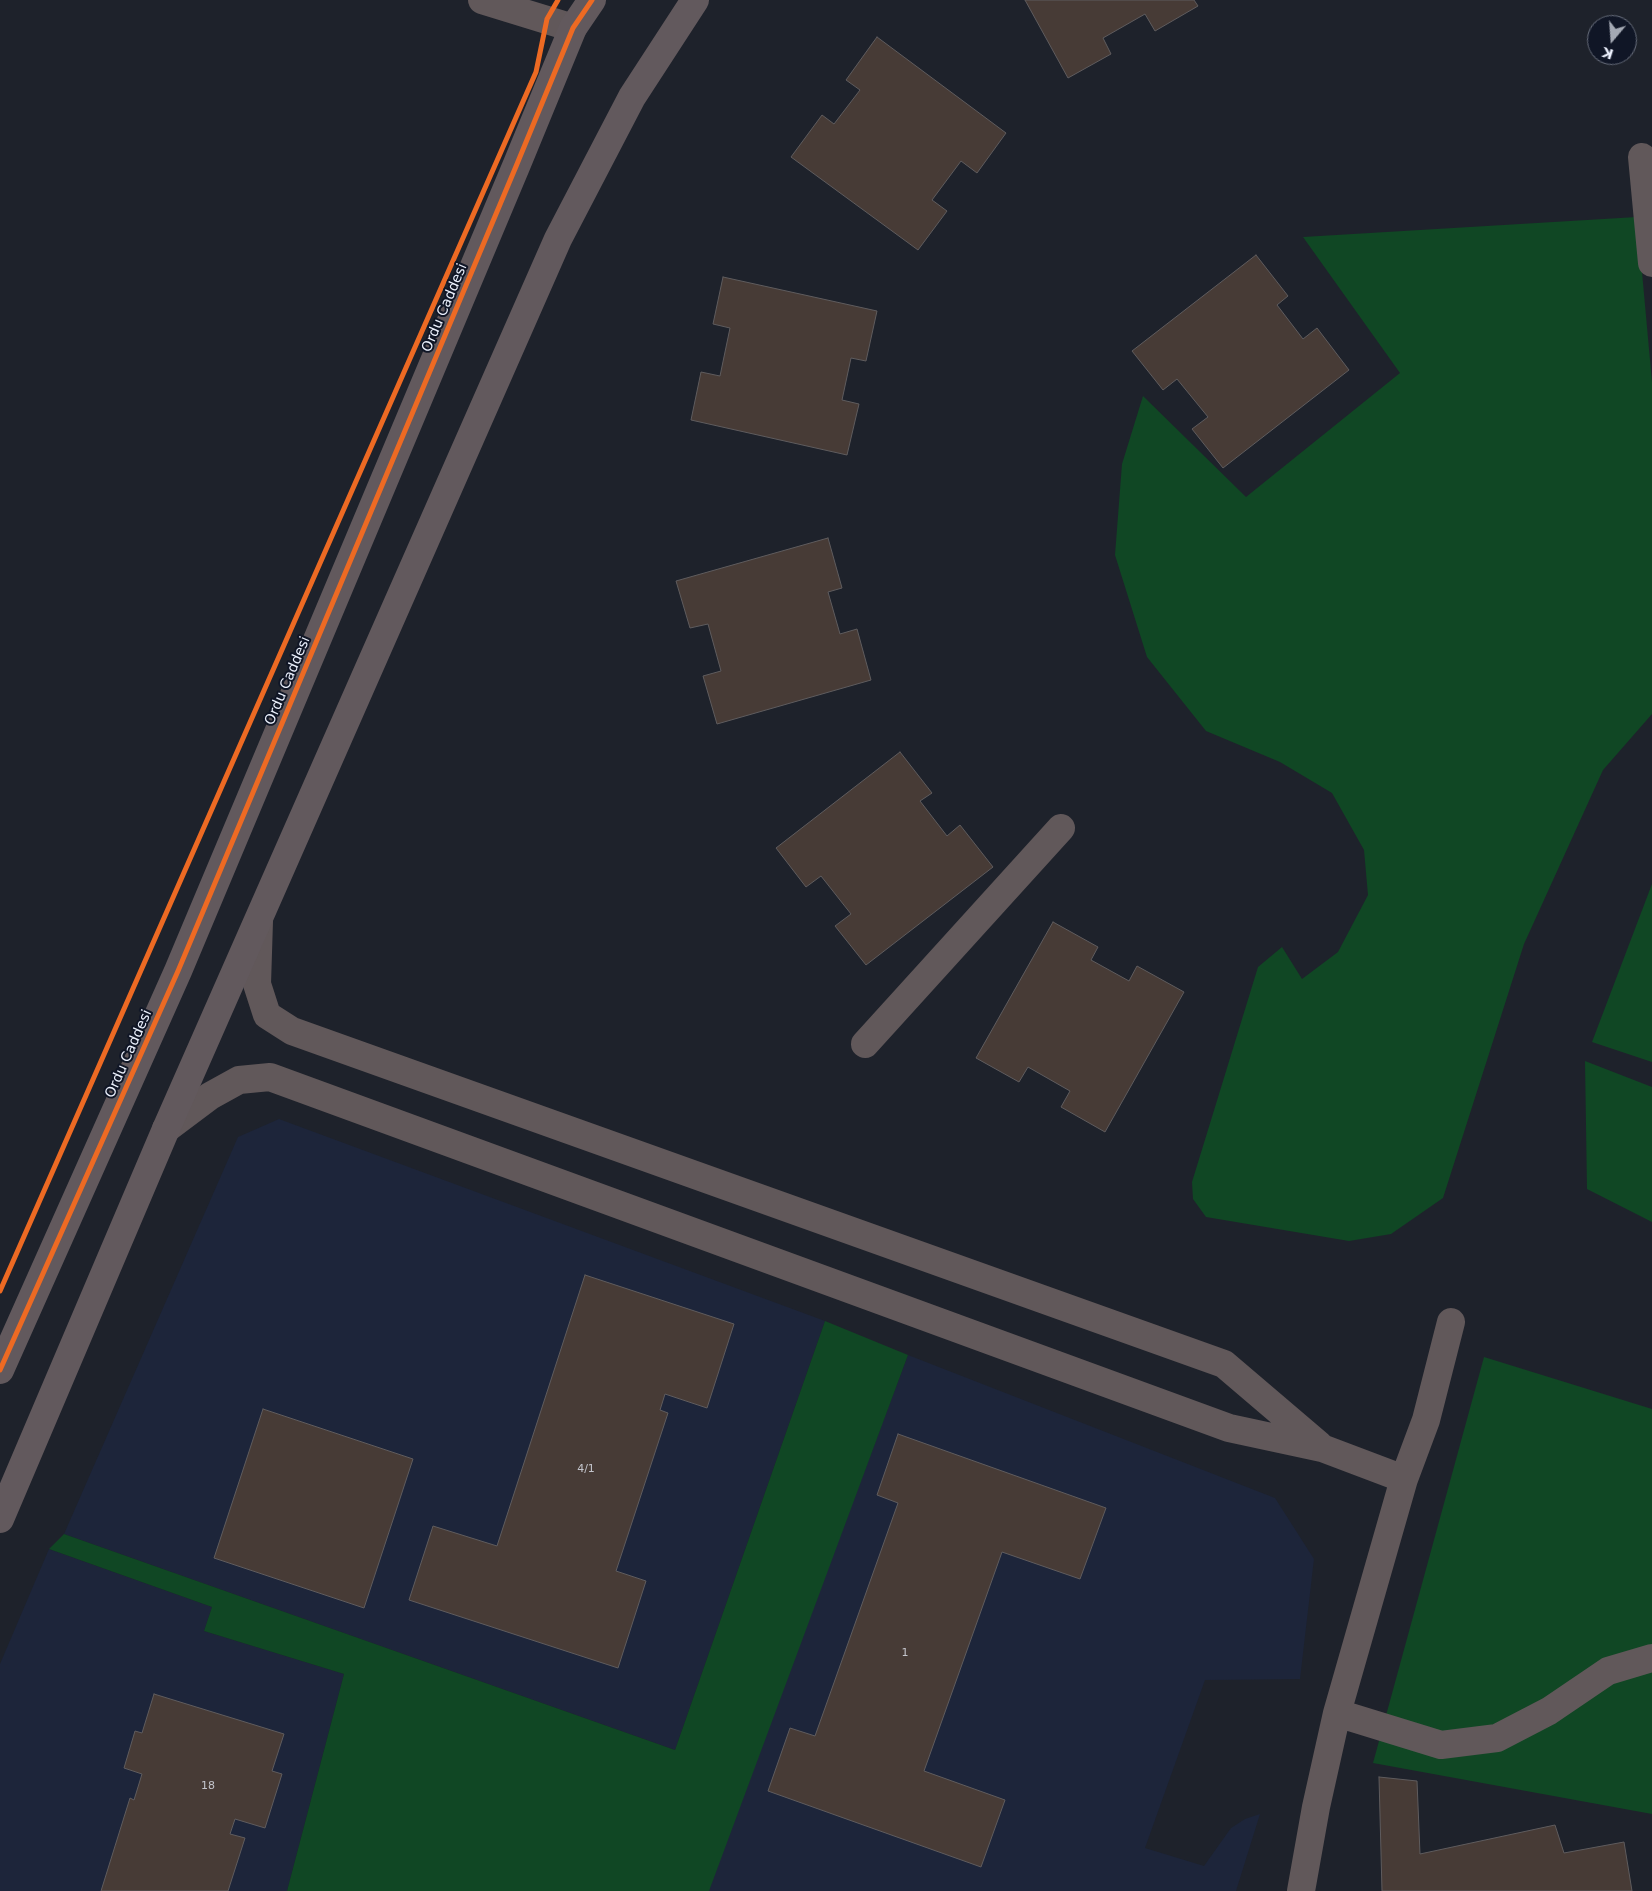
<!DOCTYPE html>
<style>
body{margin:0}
#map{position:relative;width:1652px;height:1891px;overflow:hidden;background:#1e222b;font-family:"DejaVu Sans",sans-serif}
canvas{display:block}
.north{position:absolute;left:1587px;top:15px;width:50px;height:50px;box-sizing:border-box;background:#101626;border:1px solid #686e7c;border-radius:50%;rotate:198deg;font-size:14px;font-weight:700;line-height:20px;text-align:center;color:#ecf1fd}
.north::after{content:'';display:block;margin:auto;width:18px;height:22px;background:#a4a9b4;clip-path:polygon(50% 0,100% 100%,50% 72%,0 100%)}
</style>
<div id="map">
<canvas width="1652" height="1891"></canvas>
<div class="north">K</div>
</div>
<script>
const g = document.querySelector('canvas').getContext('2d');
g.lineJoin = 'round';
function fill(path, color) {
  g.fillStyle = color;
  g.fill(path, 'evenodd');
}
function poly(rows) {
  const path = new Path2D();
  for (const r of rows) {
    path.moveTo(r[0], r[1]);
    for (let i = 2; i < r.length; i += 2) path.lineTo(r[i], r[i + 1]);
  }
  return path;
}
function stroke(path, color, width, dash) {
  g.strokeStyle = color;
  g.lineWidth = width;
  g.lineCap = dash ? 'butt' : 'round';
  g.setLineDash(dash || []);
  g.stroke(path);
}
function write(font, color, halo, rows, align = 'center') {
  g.font = font + ' "DejaVu Sans",sans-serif';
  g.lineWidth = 4;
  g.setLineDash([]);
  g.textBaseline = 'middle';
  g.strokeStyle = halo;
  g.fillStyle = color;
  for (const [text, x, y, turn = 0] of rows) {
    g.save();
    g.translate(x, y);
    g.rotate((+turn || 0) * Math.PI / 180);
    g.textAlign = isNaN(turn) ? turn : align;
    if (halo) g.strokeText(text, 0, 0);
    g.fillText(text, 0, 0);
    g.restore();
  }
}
fill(poly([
 [279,1119,825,1321,675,1750,64,1534,238,1137],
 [908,1355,1275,1498,1314,1559,1300,1679,1205,1680,1145,1848,1204,1866,1231,1828,1245,1819,1260,1814,1236,1891,706,1891],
 [49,1549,212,1607,204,1631,344,1674,287,1891,0,1891,0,1664]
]), '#1d253a');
fill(poly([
 [1637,217,1652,382,1652,714,1603,770,1524,944,1443,1198,1391,1234,1349,1241,1206,1217,1193,1199,1192,1182,1258,967,1282,947,1302,979,1338,952,1368,895,1364,850,1332,793,1280,762,1206,731,1147,657,1115,555,1122,464,1143,396,1246,497,1400,373,1303,237],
 [1652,884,1652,1062,1592,1042],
 [1585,1061,1652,1087,1652,1222,1587,1189],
 [825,1321,908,1355,709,1891,287,1891,344,1674,204,1631,212,1607,49,1549,64,1534,675,1750],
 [1484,1357,1652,1409,1652,1814,1373,1763]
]), '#104724');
const building = poly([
 [1025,0,1194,0,1198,6,1155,31,1145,14,1103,38,1111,54,1068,78,1025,0],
 [877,37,1006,133,977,173,961,161,932,200,947,211,918,250,791,157,822,115,834,124,860,90,846,80,877,37],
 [1256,255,1288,296,1277,305,1303,339,1317,328,1349,370,1223,468,1192,429,1208,417,1177,379,1163,390,1132,351,1256,255],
 [723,277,877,311,866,361,851,358,842,400,859,404,847,455,691,420,701,372,720,376,730,328,713,324,723,277],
 [828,538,842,588,828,592,840,634,857,629,871,680,717,724,703,676,721,671,708,624,690,628,676,581,828,538],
 [900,752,932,793,920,801,947,836,960,825,993,867,866,965,835,926,851,914,821,876,806,887,776,848,900,752],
 [1053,922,1098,947,1091,960,1129,981,1137,966,1184,992,1105,1132,1061,1107,1070,1091,1028,1067,1019,1082,976,1058,1053,922],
 [585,1275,734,1324,707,1408,665,1394,660,1410,668,1413,616,1571,646,1581,618,1668,409,1600,433,1526,497,1546,585,1275],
 [263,1409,413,1459,364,1608,214,1558,263,1409],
 [898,1434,1106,1508,1080,1579,1002,1552,924,1771,1005,1800,981,1867,768,1791,790,1728,815,1736,898,1503,877,1495,898,1434],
 [154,1694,284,1734,272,1771,282,1774,265,1828,235,1819,230,1834,245,1838,228,1891,101,1891,130,1798,134,1800,142,1774,124,1768,135,1731,142,1733,154,1694],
 [1379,1777,1417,1781,1420,1854,1555,1825,1564,1853,1624,1842,1632,1891,1382,1891,1379,1777]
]);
fill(building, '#473b36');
stroke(building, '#5f5c5e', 1);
stroke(poly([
 [482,0,573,28],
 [1642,157,1652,263],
 [259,921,257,984,267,1015,292,1031,1224,1364,1319,1445],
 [865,1044,1061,828],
 [166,1129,210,1096,239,1080,270,1077,1229,1428,1322,1448,1404,1479],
 [1337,1713,1441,1745,1497,1738,1549,1711,1608,1671,1652,1658],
 [1301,1891,1316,1807,1337,1713,1404,1479,1426,1420,1451,1322]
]), '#61585a', 28);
stroke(poly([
 [0,1370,178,971,517,164,573,28,592,0],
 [0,1519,166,1129,558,239,632,97,695,0]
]), '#62595d', 28);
stroke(poly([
 [0,1291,536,72,547,19,558,0],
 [0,1370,178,971,517,164,573,28,592,0]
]), '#ed6a23', 5);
write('11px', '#c3c4cb', null, [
 ["4/1",586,1469],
 ["1",905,1653],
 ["18",208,1786]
]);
write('14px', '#ecf1fd', '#101626', [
 ["Ordu Caddesi",445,308,-67],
 ["Ordu Caddesi",288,681,-67],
 ["Ordu Caddesi",129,1054,-66]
]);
</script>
